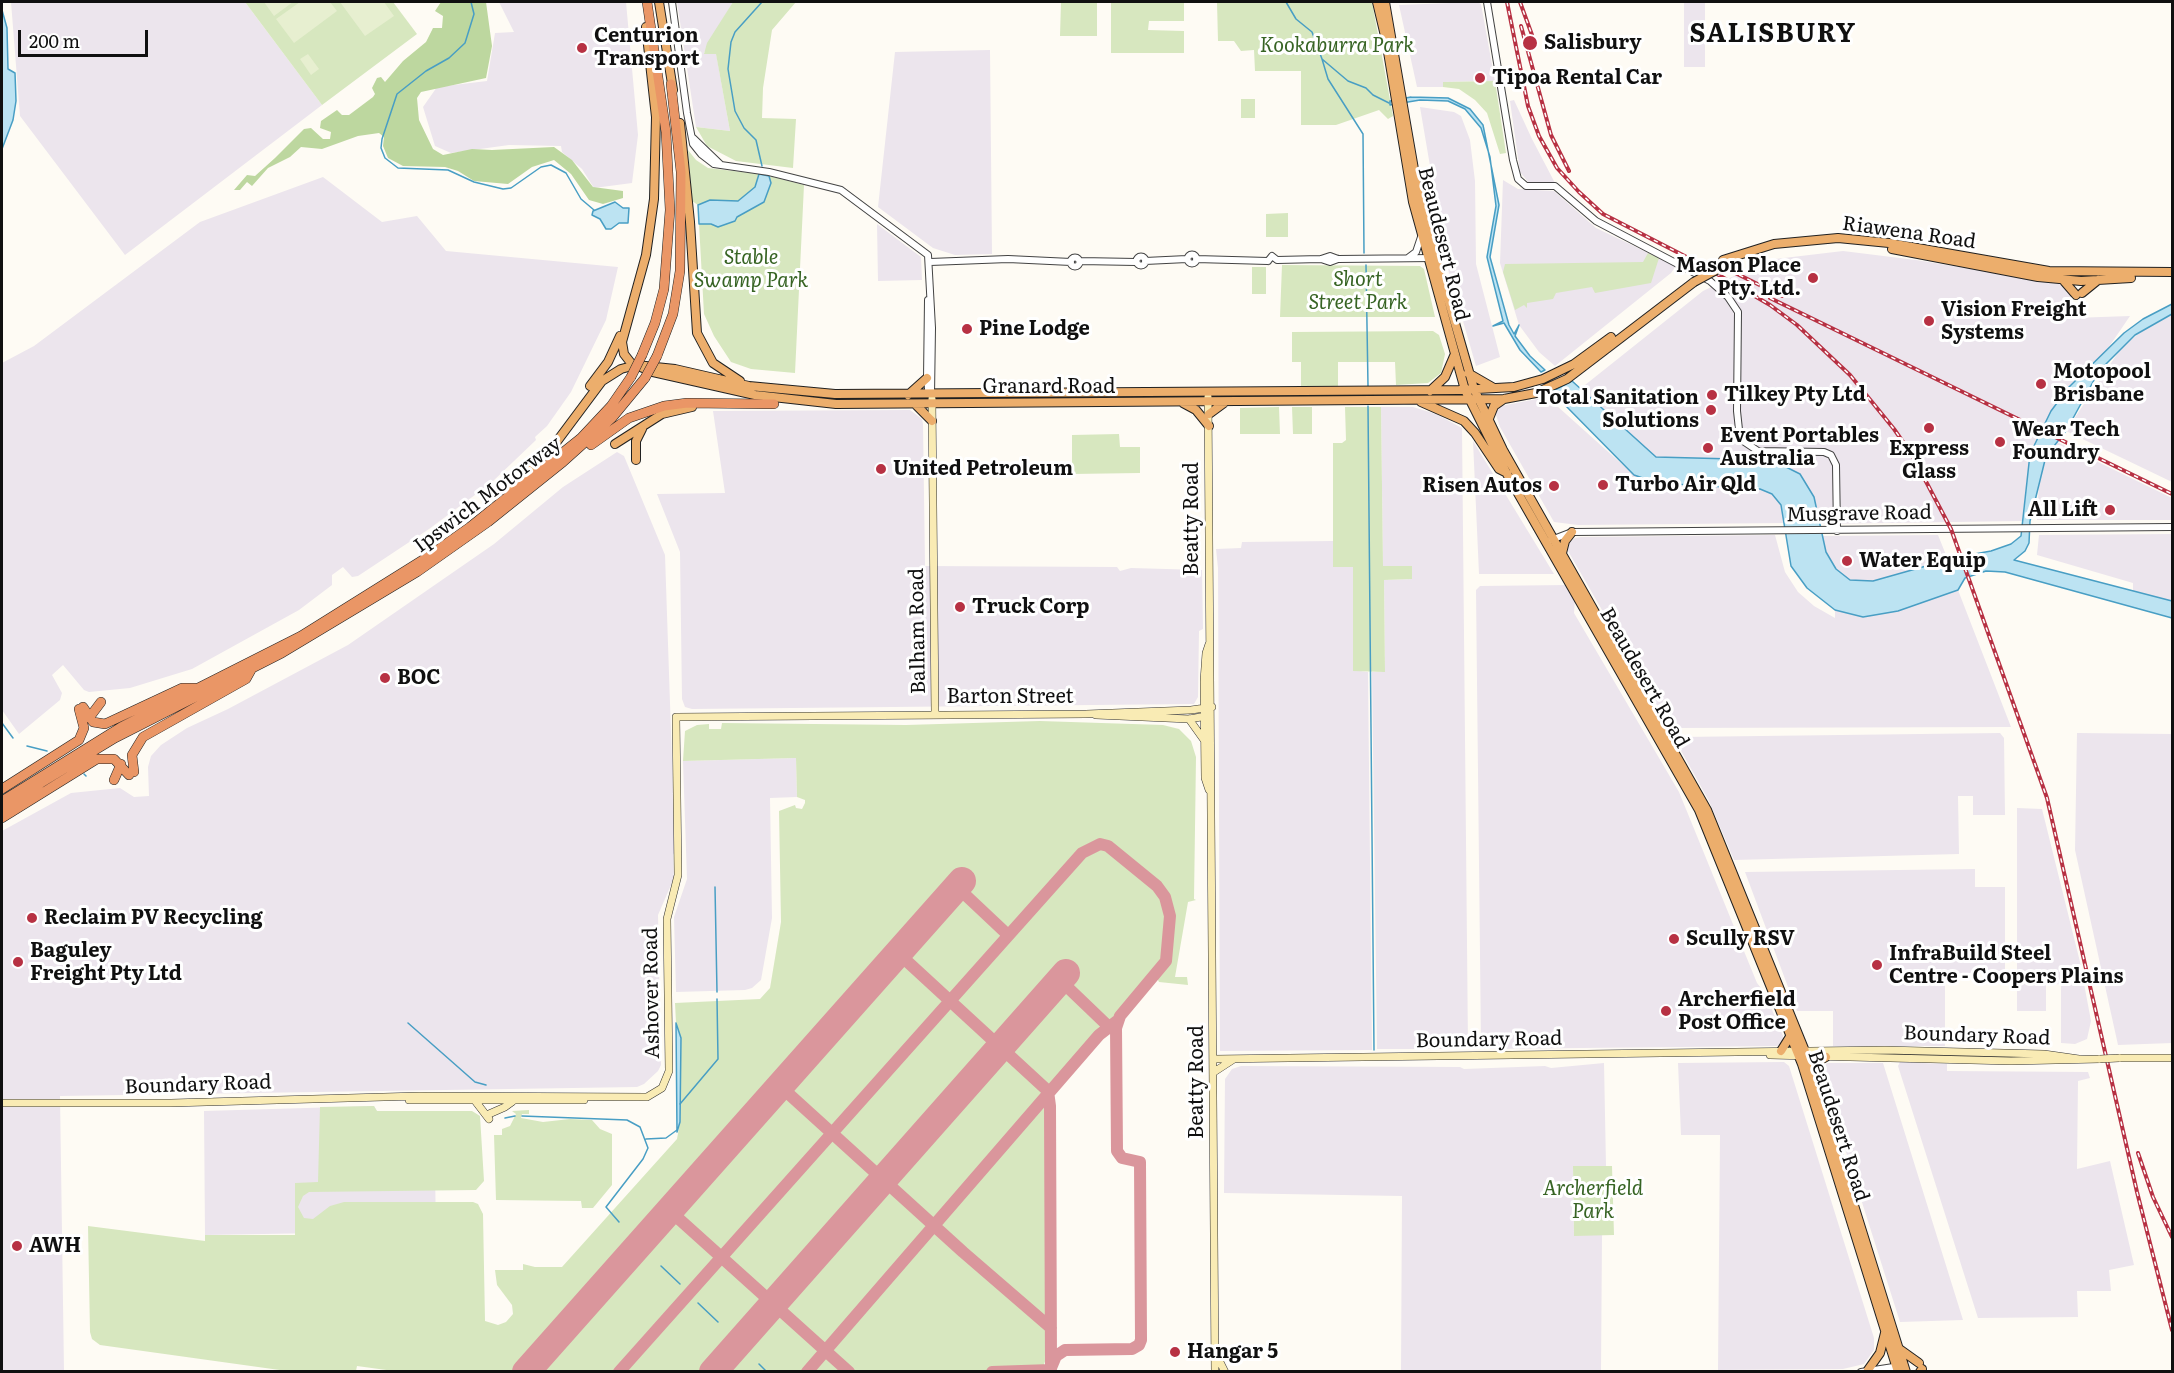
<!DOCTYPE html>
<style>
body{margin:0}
#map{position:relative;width:2174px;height:1373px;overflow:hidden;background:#fefbf4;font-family:Literata,serif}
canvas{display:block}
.frame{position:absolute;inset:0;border:3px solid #101010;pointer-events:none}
.scale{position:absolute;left:18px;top:30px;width:130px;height:27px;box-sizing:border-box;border:3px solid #101010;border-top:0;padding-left:8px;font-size:18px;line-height:21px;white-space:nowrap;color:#101010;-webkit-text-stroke:4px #fff;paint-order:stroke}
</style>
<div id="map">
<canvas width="2174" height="1373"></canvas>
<div class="frame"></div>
<div class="scale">200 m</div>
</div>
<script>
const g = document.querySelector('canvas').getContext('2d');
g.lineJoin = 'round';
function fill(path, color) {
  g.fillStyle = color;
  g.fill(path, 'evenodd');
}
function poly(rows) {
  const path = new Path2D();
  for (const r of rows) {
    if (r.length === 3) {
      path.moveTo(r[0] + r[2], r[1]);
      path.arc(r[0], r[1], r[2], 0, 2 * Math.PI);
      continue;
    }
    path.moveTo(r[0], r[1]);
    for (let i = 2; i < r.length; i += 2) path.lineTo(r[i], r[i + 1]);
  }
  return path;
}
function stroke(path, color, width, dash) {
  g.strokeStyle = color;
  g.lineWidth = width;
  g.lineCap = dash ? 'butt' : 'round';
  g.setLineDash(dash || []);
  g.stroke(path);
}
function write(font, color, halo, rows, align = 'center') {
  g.font = font + ' Literata,serif';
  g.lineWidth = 6;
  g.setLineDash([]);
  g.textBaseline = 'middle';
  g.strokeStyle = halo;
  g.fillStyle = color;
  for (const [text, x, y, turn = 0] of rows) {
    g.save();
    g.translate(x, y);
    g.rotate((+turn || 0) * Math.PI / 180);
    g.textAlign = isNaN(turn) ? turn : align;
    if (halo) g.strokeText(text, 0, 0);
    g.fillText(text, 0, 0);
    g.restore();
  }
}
fill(poly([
 [11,2,245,2,322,105,125,255,20,116],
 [499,2,626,2,638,135,632,183,594,188,582,169,562,152,561,146,509,145,451,153,435,146,423,107,437,87,487,81,495,33,514,32],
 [677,2,733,2,704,53,716,53,730,131,696,127],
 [1477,2,1481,4,1495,81,1443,82,1443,87,1417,87,1399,5],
 [1684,2,1705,2,1705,67,1684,67],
 [990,50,992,254,955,255,933,248,878,207,895,52],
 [1514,100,1532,139,1555,183,1529,183,1520,172,1510,101],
 [1420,107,1454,112,1461,116,1470,140,1475,181,1476,264,1500,357,1476,366,1447,266],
 [323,177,382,222,417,216,446,251,618,267,606,320,571,392,547,426,535,437,536,440,491,483,429,529,358,576,352,577,343,567,332,575,332,585,299,610,192,669,130,688,89,692,84,690,63,665,52,675,62,693,60,700,19,734,2,710,2,363,34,346,200,222],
 [1503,180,1518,189,1554,191,1596,228,1676,266,1671,273,1555,366,1539,352,1519,325,1500,263],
 [877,224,921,257,922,280,878,281],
 [1843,251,1916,260,2059,283,2065,286,2072,299,2073,318,2130,316,2102,357,2069,387,2051,411,2030,454,2022,521,1820,524,1814,497,1772,460,1656,457,1580,389,1703,291,1767,260],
 [2172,314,2172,482,2066,431,2121,348,2148,326],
 [1547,397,1634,475,1657,483,1760,489,1772,494,1781,505,1785,523,1578,525,1554,522,1500,427,1495,412,1501,406],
 [1381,407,1413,407,1436,414,1462,428,1468,1047,1465,1049,1377,1049,1372,672,1385,671,1384,580,1412,579,1383,566],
 [910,410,922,419,923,424,925,566,1117,567,1120,571,1131,568,1202,570,1203,629,1199,631,1198,697,1194,704,692,709,685,707,682,699,680,552,657,494,725,493,713,411],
 [1473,441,1554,574,1479,574],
 [2055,441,2172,498,2172,520,2037,520,2039,481,2046,456],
 [617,452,624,456,665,555,675,851,673,855,674,878,658,915,661,1065,658,1071,644,1084,637,1087,60,1096,64,1371,2,1372,2,831,71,793,120,788,134,797,149,796,148,767,151,756,161,745,187,728,228,709,348,645,494,544,563,487],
 [2172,534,2172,601,2133,591,2133,583,2037,555,2039,535],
 [1775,535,1785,572,1798,592,1814,606,1835,618,1835,610,1863,617,1898,611,1958,590,2011,727,1670,728,1568,551,1569,543,1575,538,1581,537],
 [1938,535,1948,560,1873,581,1850,580,1836,570,1826,552,1822,536],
 [1333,541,1333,566,1353,566,1353,670,1368,672,1372,1050,1220,1051,1218,568,1216,549,1241,548,1242,542],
 [1567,585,1575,599,1574,613,1679,792,1757,983,1765,993,1783,1036,1782,1043,1777,1046,1483,1049,1481,1046,1476,590,1480,586],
 [2000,733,2004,738,2005,815,1973,815,1973,796,1958,796,1959,854,1734,860,1709,801,1675,740,1681,737],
 [2077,733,2172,734,2172,1043,2118,1045,2075,850],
 [796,758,797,797,770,798,772,918,761,980,752,988,745,990,676,992,674,917,687,879,683,761],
 [2017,808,2042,809,2080,962,2091,1021,2087,1039,2075,1044,2061,1043,2061,984,2046,985,2046,1011,2017,1011],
 [1975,869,1975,887,2005,887,2005,972,1945,974,1945,1046,1833,1046,1833,1011,1797,1011,1745,872],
 [1784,1062,1789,1066,1874,1338,1874,1350,1864,1364,1843,1369,1718,1370,1720,1135,1681,1135,1678,1063],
 [1900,1062,1947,1064,1947,1071,2088,1072,2090,1078,2078,1081,2077,1169,2110,1161,2134,1265,2109,1270,2111,1291,2077,1291,2078,1317,1978,1318,1898,1066],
 [1604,1063,1606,1166,1573,1166,1574,1235,1602,1235,1601,1371,1401,1371,1402,1196,1224,1193,1225,1079,1232,1069,1241,1066,1460,1067,1464,1069,1545,1066,1551,1068],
 [1827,1063,1883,1063,1963,1320,1900,1322,1820,1070],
 [374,1106,377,1111,434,1111,436,1231,205,1235,204,1111]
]), '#ece5ed');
fill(poly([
 [245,2,393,2,417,34,322,105],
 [733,2,796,2,772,30,763,88,762,118,796,119,793,168,736,161,707,146,696,127,730,131,716,54,704,54,707,43],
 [1061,2,1097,2,1097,36,1060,36],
 [1111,2,1184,2,1184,21,1149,21,1148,30,1184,31,1184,53,1111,53],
 [1217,2,1372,2,1393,116,1388,119,1379,110,1336,125,1301,125,1301,71,1255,71,1254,50,1241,51,1234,41,1218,41],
 [1495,81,1506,153,1500,154,1487,113,1475,100,1459,89,1443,87,1443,82],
 [1241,99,1255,99,1255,118,1241,118],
 [688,150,696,160,708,168,759,174,755,187,738,201,710,200,698,205,692,201],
 [769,176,804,185,795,373,751,369,731,362,714,336,704,314,699,224,711,224,718,227,735,221,737,217,764,202,771,183],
 [1288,213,1288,237,1266,237,1266,214],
 [1648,253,1659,258,1651,283,1595,293,1592,287,1556,293,1553,299,1527,303,1527,308,1524,305,1515,310,1503,272,1505,264,1643,262],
 [1282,265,1420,266,1424,269,1435,317,1280,317],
 [1252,267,1266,267,1266,294,1252,294],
 [1433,331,1439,335,1445,354,1441,373,1428,383,1396,385,1395,362,1338,362,1338,387,1301,388,1301,362,1292,362,1292,332],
 [1279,407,1280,434,1240,434,1240,408],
 [1292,407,1312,407,1312,434,1293,434],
 [1345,407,1381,407,1383,566,1412,566,1412,579,1384,580,1385,672,1353,671,1353,567,1333,567,1333,443,1342,443,1346,440],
 [1119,434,1120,447,1140,447,1140,473,1072,474,1072,435],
 [1040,721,1163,725,1179,729,1191,741,1196,757,1194,899,1196,900,1188,902,1175,977,1187,977,1188,985,1159,982,1157,978,1163,969,1158,968,1047,1093,1047,1355,1042,1371,401,1372,357,1366,356,1371,294,1372,100,1345,92,1339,90,1332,88,1226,205,1241,205,1235,295,1235,295,1183,318,1182,320,1107,374,1106,377,1111,472,1111,480,1116,484,1181,476,1190,309,1192,303,1196,298,1207,304,1218,313,1219,330,1206,344,1202,473,1202,478,1204,483,1214,485,1321,498,1325,506,1322,513,1314,512,1305,497,1285,495,1270,523,1270,523,1264,535,1267,562,1267,677,1139,680,1122,681,1038,676,1023,675,1003,760,999,770,988,781,922,779,811,795,805,796,808,802,809,805,803,805,800,797,797,796,758,683,761,685,731,697,725,709,724,709,729,721,729,722,723,906,725],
 [529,1110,529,1114,522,1114,521,1118,543,1122,570,1119,592,1120,600,1129,612,1134,612,1185,593,1208,582,1208,581,1201,496,1200,494,1135,502,1135,502,1129,510,1126,516,1114,512,1111],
 [1573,1166,1612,1166,1614,1235,1574,1236]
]), '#d7e7bf');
fill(poly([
 [441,2,486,2,492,46,486,78,421,92,417,98,419,120,433,149,443,155,472,149,492,150,554,147,572,160,593,187,623,191,623,198,603,204,589,200,571,174,554,160,532,167,508,184,474,181,458,171,445,167,403,166,388,158,383,146,384,137,379,133,358,136,322,149,301,147,290,157,268,168,252,186,247,182,240,190,234,190,247,175,255,176,275,158,304,129,311,128,323,139,330,139,331,132,320,128,321,121,337,110,342,115,349,115,373,97,375,94,372,88,377,78,381,77,385,82,403,61,426,42,433,28,442,28,443,16,435,11]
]), '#bdd79f');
fill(poly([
 [264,2,293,2,274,16],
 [300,2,330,2,337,11,294,43,276,19],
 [340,2,384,2,394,16,365,36],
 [308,54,319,69,311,75,300,59]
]), '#e7efd0');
const water = poly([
 [2,10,7,28,8,69,15,73,16,101,13,120,2,149,2,10],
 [1411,97,1448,98,1470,109,1483,125,1499,205,1490,257,1509,325,1514,334,1519,325,1515,336,1530,356,1545,370,1541,372,1520,350,1504,323,1493,326,1503,321,1487,257,1496,206,1490,157,1481,128,1465,109,1448,101,1420,100,1390,105,1390,101,1411,97],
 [759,174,769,176,771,183,764,202,737,217,735,221,718,227,711,224,699,224,698,205,710,200,738,201,755,187,759,174],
 [615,202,623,208,629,208,628,223,619,223,611,229,606,229,600,219,592,215,593,211,615,202],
 [2172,304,2172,314,2135,335,2099,371,2066,431,2046,456,2030,521,2029,543,2025,551,2014,560,2172,601,2172,618,2005,572,1986,571,1965,578,1958,590,1898,611,1863,617,1835,610,1807,588,1791,566,1781,505,1772,494,1760,489,1657,483,1634,475,1562,402,1549,393,1572,381,1656,457,1772,460,1800,474,1814,497,1826,552,1836,569,1850,580,1873,581,1958,557,1991,551,2011,544,2021,536,2030,454,2051,411,2069,387,2124,333,2143,319,2172,304],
 [676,1023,681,1038,680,1122,677,1132,676,1023]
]);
fill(water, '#bce3f2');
stroke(water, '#489ec4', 1.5);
stroke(poly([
 [471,2,474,14,465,43,449,58,426,71,397,94,382,139,381,148,385,158,398,168,448,170,474,182,503,189,511,188,541,167,551,165,566,173,581,199,594,210],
 [762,2,735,32,731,42,728,69,735,111,744,128,756,140,762,166],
 [1286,2,1296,19,1312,32,1322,59,1348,81,1366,88,1373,95,1389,103],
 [1322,59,1328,79,1363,134,1364,253],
 [1366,265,1368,386],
 [1368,406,1374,1050],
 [2,723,13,738],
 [27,746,47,751],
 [84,774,86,776],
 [715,887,717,992],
 [408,1023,475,1082,486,1085],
 [680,1104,718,1059,717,999],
 [522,1116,627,1120,640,1127,648,1148,643,1159,606,1207,619,1222],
 [505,1118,515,1116],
 [646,1139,666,1138,677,1130],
 [661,1266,680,1284],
 [698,1303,718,1322],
 [759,1364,767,1372]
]), '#489ec4', 1.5);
stroke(poly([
 [957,887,1008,935],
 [898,953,1048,1091,1050,1106,1051,1364],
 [1060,980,1108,1026],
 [780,1086,963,1252,1051,1328],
 [669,1210,849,1372],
 [619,1372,1082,853,1100,844,1108,846,1157,886,1165,897,1170,916,1166,961,1120,1016,1116,1028,1117,1151,1122,1158,1140,1162,1141,1340,1139,1345,1132,1349,1065,1350,1056,1356,1051,1368],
 [807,1372,1099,1035,1117,1021],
 [992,1372,1051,1370]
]), '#da969c', 12);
stroke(poly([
 [526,1372,962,881],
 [713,1372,1066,973]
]), '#da969c', 28);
const tertiary = poly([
 [672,2,687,113,693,144,701,154,714,164,769,172,841,190,928,255,932,328,931,395],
 [1487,2,1513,160,1518,179,1526,186,1555,186,1596,221,1710,281,1728,297,1738,312,1737,411,1740,439,1758,451,1824,452,1831,455,1836,465,1837,531],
 [693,138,720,164],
 [1192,259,4.5],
 [1141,261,4.5],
 [1075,262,4.5],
 [1408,258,1416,252,1421,237],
 [1196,259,1268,261],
 [1321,259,1330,262,1338,259],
 [1080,261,1136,262],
 [1145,261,1187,259],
 [1268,261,1272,256,1277,260,1321,259,1330,256,1338,259,1433,258],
 [930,262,1008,259,1071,262],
 [928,300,927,378,928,389,931,395],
 [1551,540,1572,532,2172,527],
 [1861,1372,1900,1366]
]);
const secondary = poly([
 [1208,397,1215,1372],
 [932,399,935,714],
 [1096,715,1189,719,1207,716],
 [1189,719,1204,740],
 [1209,790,1205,778,1204,681,1206,653,1209,644],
 [1770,1055,2011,1061,2100,1059],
 [2119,1058,2172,1058],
 [1214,1059,1885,1050,2044,1054,2079,1059],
 [1214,1072,1234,1059],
 [409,1100,584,1100],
 [476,1102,489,1119],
 [2,1103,171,1103,419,1096,647,1097,662,1088,669,1071,667,919,678,875,676,717,1086,714,1191,710,1212,707],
 [489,1114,505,1107,512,1102],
 [1217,1356,1225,1372]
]);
const trunk = poly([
 [659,2,673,90],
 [1377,2,1386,40,1413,202,1465,390,1507,474,1699,810,1802,1064,1898,1372],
 [1385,2,1419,198,1474,389,1503,450,1707,810,1809,1061,1906,1372],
 [646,27,656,117,654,199,646,255,622,342,624,354,631,363,653,372,755,395,836,404,1504,399,1536,393,1567,379,1694,282],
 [680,123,690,222,697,333,713,363,740,381],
 [1892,249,2038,277,2081,281,2131,278],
 [1723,260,1774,244,1838,238,1889,243,2049,271,2172,272],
 [2063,280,2076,295],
 [2082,293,2098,280],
 [1468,373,1494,388],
 [590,386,608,362,620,336],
 [1430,391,1445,377,1454,356],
 [908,395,927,378],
 [1421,402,1464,421,1475,433,1499,469,1507,473],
 [1183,403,1196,410,1209,426],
 [916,405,932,421],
 [1209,414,1224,403],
 [1488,421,1494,406,1504,399],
 [615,444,662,414,692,407],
 [636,460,636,441,642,429],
 [511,490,552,448,602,381,621,369,636,365,675,369,749,386,835,394,1459,390,1514,387,1543,379,1574,364,1611,337],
 [1562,553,1565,541,1572,532],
 [1781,1051,1791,1035],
 [1812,1071,1817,1062,1826,1057],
 [1898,1348,1919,1363],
 [1868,1370,1880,1353,1885,1333],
 [1920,1372,1922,1369]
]);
const motorway = poly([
 [642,355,655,323,664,289,670,210,666,132,647,2],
 [657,356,673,314,680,271,681,172,671,84],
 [591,445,629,418,664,406,687,403,774,404],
 [83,707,93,722,105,724,182,688,195,688],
 [89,718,101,702],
 [134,772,132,755,143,737,246,679,251,670],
 [114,780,121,764],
 [2,789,79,740,84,728,79,709],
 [2,801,121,727,301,636,429,556,470,527,581,438,611,406,631,377],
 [2,811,41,783,115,738,282,653,417,572,488,522,563,462,612,418,645,378],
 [2,818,97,759,114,759,129,775]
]);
stroke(tertiary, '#434343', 8);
stroke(secondary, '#323232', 8);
stroke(trunk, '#212121', 10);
stroke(motorway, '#212121', 10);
stroke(tertiary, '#fff', 6);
stroke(secondary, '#f9ebb4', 7);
stroke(trunk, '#ecae6c', 8);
stroke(motorway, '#ea9666', 9);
const rail = poly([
 [1507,2,1528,106,1539,136,1557,168,1579,192,1603,214,1706,267],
 [1520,2,1532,35],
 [1521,26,1551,135,1569,171],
 [1700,264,1770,305,1797,325,1850,375,1894,429,1912,455,1951,529,2047,798,2137,1192,2172,1330],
 [1723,267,1782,296],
 [1770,298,2172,494],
 [2138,1153,2153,1197,2172,1237]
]);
stroke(rail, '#b73143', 4);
stroke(rail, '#fff', 1.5, [4.5]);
const secondaryBridge = poly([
 [2100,1059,2119,1058]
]);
const trunkBridge = poly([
 [1694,282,1729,263]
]);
const motorwayBridge = poly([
 [631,377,642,355],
 [645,378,657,356]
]);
stroke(secondaryBridge, '#323232', 8, []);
stroke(trunkBridge, '#212121', 10, []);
stroke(motorwayBridge, '#212121', 10, []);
stroke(secondaryBridge, '#f9ebb4', 7);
stroke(trunkBridge, '#ecae6c', 8);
stroke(motorwayBridge, '#ea9666', 9);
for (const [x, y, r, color] of [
 [1530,43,8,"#b73143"],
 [582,48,6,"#b73143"],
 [1480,78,6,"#b73143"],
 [1813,278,6,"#b73143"],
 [1929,321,6,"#b73143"],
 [967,329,6,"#b73143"],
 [2041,384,6,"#b73143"],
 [1712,395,6,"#b73143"],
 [1711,410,6,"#b73143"],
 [1929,428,6,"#b73143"],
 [2000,442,6,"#b73143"],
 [1708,448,6,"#b73143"],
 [881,469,6,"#b73143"],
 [1603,485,6,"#b73143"],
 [1554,486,6,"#b73143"],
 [2110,510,6,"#b73143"],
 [1847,561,6,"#b73143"],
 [960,607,6,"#b73143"],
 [385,678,6,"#b73143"],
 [32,918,6,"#b73143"],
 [1674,939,6,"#b73143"],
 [18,962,6,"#b73143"],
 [1877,965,6,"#b73143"],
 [1666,1011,6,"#b73143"],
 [17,1246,6,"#b73143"],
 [1175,1352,6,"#b73143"]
]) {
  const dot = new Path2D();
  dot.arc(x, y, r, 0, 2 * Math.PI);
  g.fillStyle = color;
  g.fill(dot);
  stroke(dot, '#fff', 2);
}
write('bold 20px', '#101010', '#fff', [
 ["Centurion",594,36],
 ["Transport",594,59],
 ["Salisbury",1544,43],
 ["Tipoa Rental Car",1492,78],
 ["Mason Place",1801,266,"right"],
 ["Pty. Ltd.",1801,289,"right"],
 ["Vision Freight",1941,310],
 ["Systems",1941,333],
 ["Pine Lodge",979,329],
 ["Motopool",2053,372],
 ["Brisbane",2053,395],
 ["Tilkey Pty Ltd",1724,395],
 ["Total Sanitation",1699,398,"right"],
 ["Solutions",1699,421,"right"],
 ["Wear Tech",2012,430],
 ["Foundry",2012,453],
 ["Event Portables",1720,436],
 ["Australia",1720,459],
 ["Express",1929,449,"center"],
 ["Glass",1929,472,"center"],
 ["United Petroleum",893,469],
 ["Turbo Air Qld",1615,485],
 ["Risen Autos",1542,486,"right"],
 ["All Lift",2098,510,"right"],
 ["Water Equip",1859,561],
 ["Truck Corp",972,607],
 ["BOC",397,678],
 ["Reclaim PV Recycling",44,918],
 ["Scully RSV",1686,939],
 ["Baguley",30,951],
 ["Freight Pty Ltd",30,974],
 ["InfraBuild Steel",1889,954],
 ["Centre - Coopers Plains",1889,977],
 ["Archerfield",1678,1000],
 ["Post Office",1678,1023],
 ["AWH",29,1246],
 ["Hangar 5",1187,1352]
], 'left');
write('italic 20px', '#376424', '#fff', [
 ["Kookaburra Park",1337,46],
 ["Stable",751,258],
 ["Swamp Park",751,281],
 ["Short",1358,280],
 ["Street Park",1358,303],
 ["Archerfield",1593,1189],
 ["Park",1593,1212]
]);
write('20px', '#101010', '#fff', [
 ["Riawena Road",1909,233,8],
 ["Beaudesert Road",1443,244,76],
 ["Granard Road",1049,387],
 ["Ipswich Motorway",488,495,-37],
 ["Musgrave Road",1859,514,-1],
 ["Beatty Road",1192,519,-90],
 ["Balham Road",918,631,-91],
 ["Beaudesert Road",1644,678,60],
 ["Barton Street",1010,697],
 ["Ashover Road",652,993,-91],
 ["Boundary Road",1977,1036,2],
 ["Boundary Road",1489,1040,-1],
 ["Beatty Road",1197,1082,-90],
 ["Boundary Road",198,1085,-2],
 ["Beaudesert Road",1838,1126,72]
]);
g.letterSpacing = '1.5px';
write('bold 26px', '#101010', '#fff', [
 ["SALISBURY",1773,34]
]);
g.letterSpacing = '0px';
</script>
